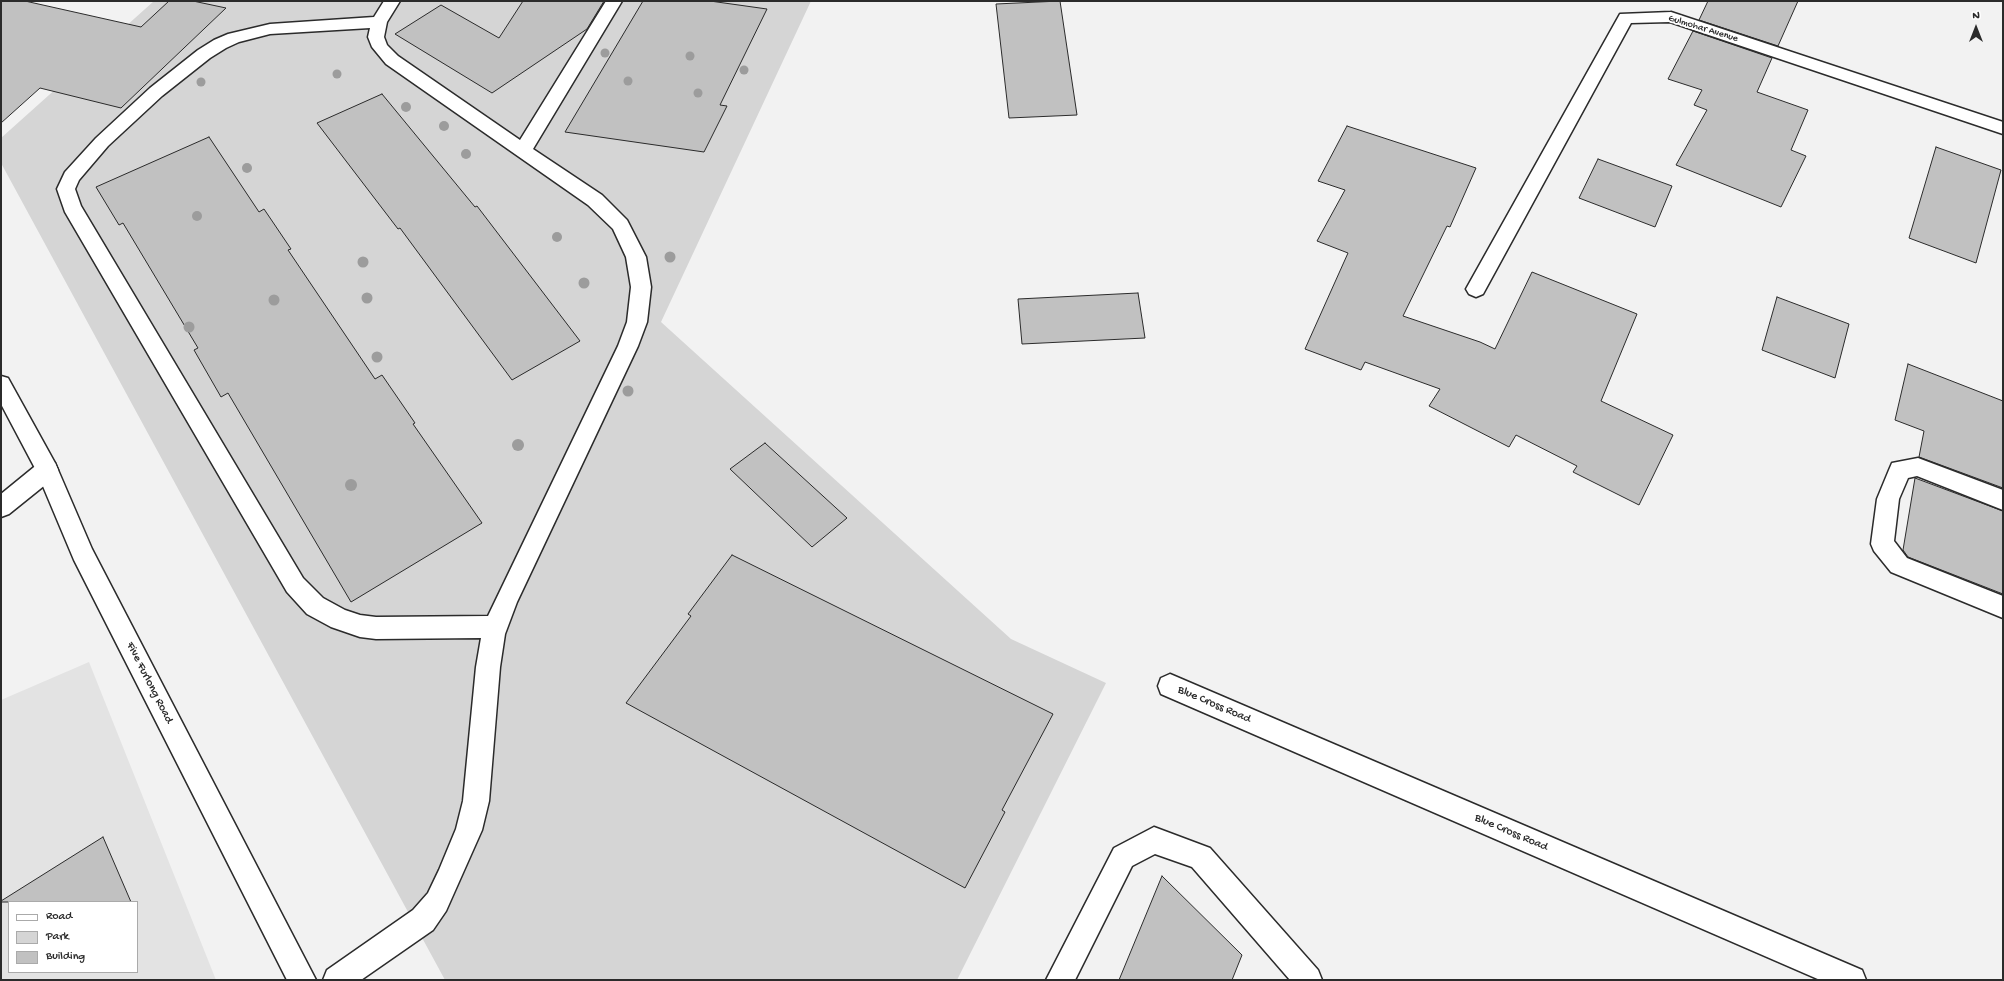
<!DOCTYPE html>
<style>
body{margin:0}
#map{position:relative;width:2004px;height:981px;overflow:hidden;background:#f2f2f2;font-family:"Gochi Hand",sans-serif}
canvas{display:block}
.frame{position:absolute;inset:0;border:2px solid #2b2b2b;pointer-events:none}
.legend{position:absolute;left:8px;top:901px;width:130px;height:72px;box-sizing:border-box;background:#fff;border:1px solid #aaa;margin:0;padding:5px 7px;list-style:none;font-size:12px;color:#2b2b2b}
.legend li{display:flex;align-items:center;gap:8px;height:20px}
.legend b{width:20px;border:1px solid #aaa}
.north{position:absolute;left:1956px;top:8px;width:40px;height:40px;-webkit-text-stroke:3px #fff;paint-order:stroke;rotate:0deg;font-size:11px;font-weight:700;line-height:16px;text-align:center;color:#2b2b2b}
.north::after{content:'';display:block;margin:auto;width:14px;height:18px;background:#2b2b2b;clip-path:polygon(50% 0,100% 100%,50% 72%,0 100%)}
</style>
<div id="map">
<canvas width="2004" height="981"></canvas>
<div class="frame"></div>
<ul class="legend">
<li><b style="height:5px;background:#fff"></b>Road</li>
<li><b style="height:11px;background:#d5d5d5"></b>Park</li>
<li><b style="height:11px;background:#c1c1c1"></b>Building</li>
</ul>
<div class="north">N</div>
</div>
<script>
const g = document.querySelector('canvas').getContext('2d');
g.lineJoin = 'round';
function fill(path, color) {
  g.fillStyle = color;
  g.fill(path, 'evenodd');
}
function poly(rows) {
  const path = new Path2D();
  for (const r of rows) {
    path.moveTo(r[0], r[1]);
    for (let i = 2; i < r.length; i += 2) path.lineTo(r[i], r[i + 1]);
  }
  return path;
}
function stroke(path, color, width, dash) {
  g.strokeStyle = color;
  g.lineWidth = width;
  g.lineCap = dash ? 'butt' : 'round';
  g.setLineDash(dash || []);
  g.stroke(path);
}
function write(font, color, halo, rows, align = 'center') {
  g.font = font + ' "Gochi Hand",sans-serif';
  g.lineWidth = 3.5;
  g.setLineDash([]);
  g.textBaseline = 'middle';
  g.strokeStyle = halo;
  g.fillStyle = color;
  for (const [text, x, y, turn = 0] of rows) {
    g.save();
    g.translate(x, y);
    g.rotate((+turn || 0) * Math.PI / 180);
    g.textAlign = isNaN(turn) ? turn : align;
    if (halo) g.strokeText(text, 0, 0);
    g.fillText(text, 0, 0);
    g.restore();
  }
}
fill(poly([
 [89,662,216,980,1,980,1,700],
 [9,902,137,902,137,972,9,972]
]), '#e3e3e3');
fill(poly([
 [154,1,811,1,661,322,1011,639,1106,683,957,980,445,980,1,163,1,138]
]), '#d5d5d5');
const building = poly([
 [1,1,25,1,141,27,169,1,193,1,226,8,121,108,40,88,1,123,1,1],
 [523,1,604,1,587,29,492,93,395,34,441,5,499,38,523,1],
 [643,1,710,1,767,9,720,105,727,106,704,152,565,132,643,1],
 [1060,1,1077,115,1009,118,996,4,1060,1],
 [1708,1,1798,1,1778,46,1699,20,1708,1],
 [1693,31,1772,58,1757,92,1808,110,1791,150,1806,156,1781,207,1676,165,1707,110,1694,105,1702,90,1668,79,1693,31],
 [382,94,475,207,477,206,580,341,512,380,400,228,398,229,317,123,382,94],
 [1347,126,1476,168,1450,227,1447,226,1403,316,1480,342,1495,349,1532,272,1637,314,1601,401,1673,435,1639,505,1573,472,1577,466,1516,435,1509,447,1429,406,1440,389,1365,362,1361,370,1305,349,1348,253,1317,241,1345,190,1318,181,1347,126],
 [209,137,259,212,264,209,291,249,288,250,375,379,382,375,415,423,413,424,482,523,351,602,228,393,221,397,194,350,198,348,123,223,119,225,96,187,209,137],
 [1936,147,2001,170,1976,263,1909,238,1936,147],
 [1598,159,1672,186,1655,227,1579,198,1598,159],
 [1138,293,1145,338,1022,344,1018,299,1138,293],
 [1777,297,1849,324,1835,378,1762,350,1777,297],
 [1908,364,2003,401,2003,488,1919,457,1924,431,1895,420,1908,364],
 [765,443,847,518,812,547,730,469,765,443],
 [1915,478,2003,511,2003,594,1908,557,1903,550,1915,478],
 [732,555,1053,714,1002,810,1005,812,965,888,626,703,691,616,688,614,732,555],
 [103,837,131,902,1,902,1,901,103,837],
 [1162,876,1242,955,1232,980,1119,980,1162,876]
]);
fill(building, '#c1c1c1');
stroke(building, '#2b2b2b', 1);
const minor = poly([
 [384,1,400,1,387,22,384,37,387,45,398,56,520,140,606,1,622,1,533,149,602,195,627,220,646,257,651,287,647,322,638,346,517,602,505,634,500,667,489,801,482,830,446,911,433,930,361,980,323,980,327,970,413,910,428,893,439,870,456,829,463,801,476,667,481,638,376,639,360,637,331,627,307,614,287,592,65,212,57,189,65,172,96,138,150,88,198,50,214,40,228,34,270,24,374,17,384,1],
 [370,28,368,37,372,47,386,64,588,205,613,229,626,257,631,287,627,322,618,346,488,616,376,617,360,615,345,610,323,598,303,578,81,206,75,189,79,180,108,146,162,96,210,58,226,48,239,42,270,34,370,28],
 [1671,12,2003,122,2003,134,1670,22,1631,23,1483,294,1476,297,1469,294,1466,289,1620,14,1671,12],
 [1918,458,2003,490,2003,510,1917,476,1908,478,1899,499,1894,541,1907,558,2003,596,2003,618,1891,572,1874,551,1871,544,1877,499,1889,470,1892,463,1918,458],
 [47,461,55,463,58,470,55,477,9,514,1,517,1,494,39,463,47,461],
 [1170,674,1862,970,1866,980,1820,980,1161,694,1158,686,1161,678,1170,674],
 [1154,827,1210,848,1318,970,1322,980,1290,980,1192,867,1155,854,1132,866,1075,980,1046,980,1114,848,1154,827]
]);
const major = poly([
 [1,376,8,378,55,463,92,549,316,980,287,980,74,560,37,472,1,404,1,376]
]);
stroke(minor, '#2b2b2b', 3);
stroke(major, '#2b2b2b', 3);
fill(minor, '#fff');
fill(major, '#fff');
g.fillStyle = '#9c9c9c';
for (const [x, y, r] of [
 [605,53,4.5],
 [690,56,4.5],
 [744,70,4.5],
 [337,74,4.5],
 [628,81,4.5],
 [201,82,4.5],
 [698,93,4.5],
 [406,107,5],
 [444,126,5],
 [466,154,5],
 [247,168,5],
 [197,216,5],
 [557,237,5],
 [670,257,5.5],
 [363,262,5.5],
 [584,283,5.5],
 [367,298,5.5],
 [274,300,5.5],
 [189,327,5.5],
 [377,357,5.5],
 [628,391,5.5],
 [518,445,6],
 [351,485,6]
]) {
  g.beginPath();
  g.arc(x, y, r, 0, 2 * Math.PI);
  g.fill();
}
write('10px', '#2b2b2b', '#fff', [
 ["Gulmohar Avenue",1703,29,17]
]);
write('12px', '#2b2b2b', '#fff', [
 ["Five Furlong Road",149,683,63],
 ["Blue Cross Road",1214,705,23],
 ["Blue Cross Road",1511,833,23]
]);
</script>
